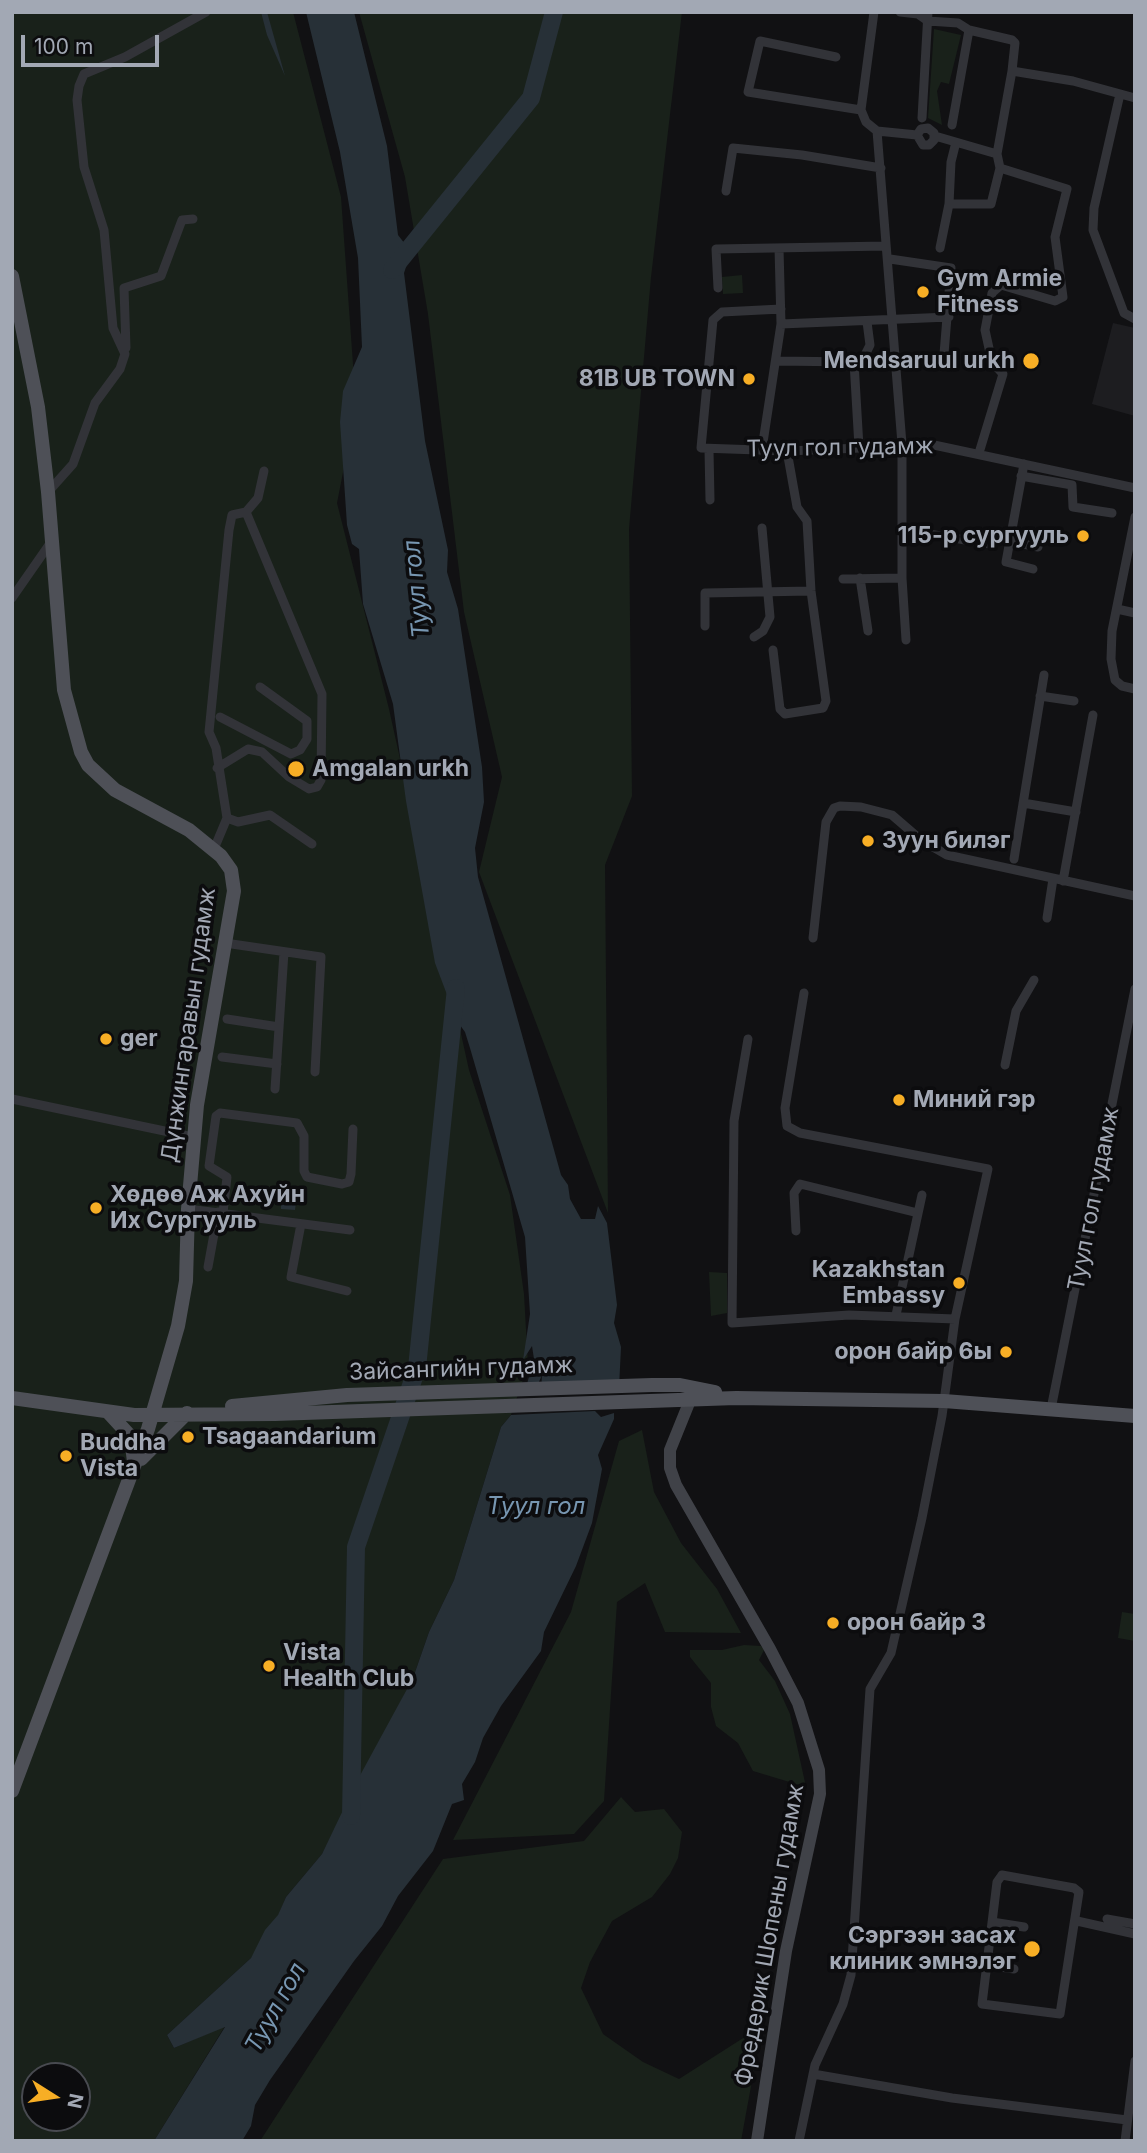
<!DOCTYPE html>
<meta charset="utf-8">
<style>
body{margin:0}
#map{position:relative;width:1147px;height:2153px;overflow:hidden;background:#111113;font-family:Inter,sans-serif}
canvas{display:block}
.frame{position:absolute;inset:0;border:14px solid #a2a8b4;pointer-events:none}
.north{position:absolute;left:21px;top:2062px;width:70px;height:70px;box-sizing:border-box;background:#0c0c0e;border:2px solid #484a50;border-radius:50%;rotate:102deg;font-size:19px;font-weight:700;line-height:28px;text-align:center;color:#a2a8b4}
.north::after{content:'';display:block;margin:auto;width:24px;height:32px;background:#f7ae25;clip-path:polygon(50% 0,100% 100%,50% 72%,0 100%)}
.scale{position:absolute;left:21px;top:35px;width:138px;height:32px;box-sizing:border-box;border:4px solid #a2a8b4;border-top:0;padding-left:9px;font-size:21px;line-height:24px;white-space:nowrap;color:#a2a8b4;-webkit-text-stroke:5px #0c0c0e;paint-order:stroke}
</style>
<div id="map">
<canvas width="1147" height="2153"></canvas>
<div class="frame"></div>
<div class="north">N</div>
<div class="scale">100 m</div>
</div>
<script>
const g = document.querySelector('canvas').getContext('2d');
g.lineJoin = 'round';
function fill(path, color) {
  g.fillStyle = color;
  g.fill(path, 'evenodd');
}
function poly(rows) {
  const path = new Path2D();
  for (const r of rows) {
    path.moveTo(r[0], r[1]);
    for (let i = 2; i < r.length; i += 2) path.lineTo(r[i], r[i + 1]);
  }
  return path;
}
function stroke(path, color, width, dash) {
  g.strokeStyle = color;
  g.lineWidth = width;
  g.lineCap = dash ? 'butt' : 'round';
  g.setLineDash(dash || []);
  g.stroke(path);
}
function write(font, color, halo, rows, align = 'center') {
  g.font = font + ' Inter,sans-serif';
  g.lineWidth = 7;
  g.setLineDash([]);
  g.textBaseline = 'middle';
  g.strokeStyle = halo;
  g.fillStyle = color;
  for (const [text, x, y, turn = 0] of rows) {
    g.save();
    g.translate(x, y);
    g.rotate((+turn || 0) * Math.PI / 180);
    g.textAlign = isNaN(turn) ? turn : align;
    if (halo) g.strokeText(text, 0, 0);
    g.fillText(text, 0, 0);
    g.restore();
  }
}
fill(poly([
 [1113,323,1135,328,1135,416,1092,404]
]), '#1d1d20');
fill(poly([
 [12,12,293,12,341,197,356,406,337,503,389,709,469,1070,510,1195,524,1294,528,1365,511,1415,501,1427,454,1580,429,1632,413,1678,322,1854,286,1897,278,1916,251,1958,167,2035,174,2048,225,2026,154,2141,12,2141],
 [35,2076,77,2076,77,2118,35,2118],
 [359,12,682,12,651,277,629,529,632,796,605,865,608,1213,479,872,502,777,464,612,428,314,405,177],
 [934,29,961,35,949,84,941,82,937,91,942,125,928,118],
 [742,275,743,293,723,294,722,277],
 [709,1272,727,1273,727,1313,711,1316],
 [642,1430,654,1492,681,1543,717,1589,741,1633,665,1632,645,1583,617,1602,604,1801,574,1834,453,1840,571,1612,619,1441],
 [1122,1612,1135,1614,1135,1641,1118,1638],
 [744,1645,761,1646,764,1650,759,1660,775,1681,790,1714,806,1787,753,1771,738,1743,716,1726,711,1707,711,1683,690,1657,690,1650,722,1650],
 [621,1797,635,1812,664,1809,682,1832,678,1858,670,1874,652,1897,612,1921,590,1962,581,1988,603,2034,643,2062,679,2079,762,2026,741,2141,260,2141,443,1859,584,1841]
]), '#19211a');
fill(poly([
 [261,12,267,12,285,76,267,35],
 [306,12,354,12,387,146,398,235,405,244,408,261,404,273,425,441,448,550,447,572,458,609,482,767,484,802,475,848,478,877,561,1175,568,1185,570,1199,581,1219,595,1219,598,1206,607,1223,617,1305,614,1323,621,1347,619,1388,541,1391,542,1375,535,1391,525,1391,534,1359,532,1346,523,1360,530,1314,525,1237,470,1048,465,1032,457,1021,435,963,406,801,393,704,363,604,359,549,352,544,347,525,340,422,343,391,362,347,358,258,340,152],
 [302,1189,307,1190,307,1197,302,1203,296,1202,295,1210,281,1209,281,1204,289,1204,290,1198,284,1197,285,1193,292,1191,292,1195,301,1196],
 [595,1411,601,1417,614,1413,614,1419,598,1455,602,1469,592,1523,576,1566,544,1632,541,1651,501,1706,483,1738,475,1762,462,1784,464,1800,452,1804,433,1851,398,1896,382,1926,354,1961,270,2080,255,2105,251,2126,242,2141,154,2141,225,2027,174,2048,167,2035,251,1958,265,1930,278,1915,286,1897,322,1854,357,1781,413,1678,429,1632,454,1580,501,1427,511,1415]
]), '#273037');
stroke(poly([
 [392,270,531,98,554,12],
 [351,1816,356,1547,417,1368,456,988]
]), '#273037', 18);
stroke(poly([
 [874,12,861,110,866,122,877,131],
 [900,12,918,14,928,21,958,23,969,30],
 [836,57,760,41,748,92,861,110],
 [1120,94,1094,208,1093,230,1124,313,1135,319],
 [922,118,928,12],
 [952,125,969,30,1012,40,1015,43,1012,71],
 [935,136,997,154,1012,71,1073,81,1135,98],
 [956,142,951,162,949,204,991,204,1000,168],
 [726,191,733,148,802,155,881,168],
 [940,248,949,204],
 [890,259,951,268,944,354],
 [718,288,716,249,886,246],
 [781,309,722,312,713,320,701,448,787,451,934,445,1135,488],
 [781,324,949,317],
 [126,348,124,288,161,276,182,220,193,219],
 [776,361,854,362,864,357,870,345,867,322],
 [854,362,859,447],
 [762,449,781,324,779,248],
 [709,450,710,500],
 [979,453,1003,374,992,362,985,330,992,293,1001,285,1055,301,1063,297,1055,237,1067,189,1000,168,997,154],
 [1024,464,1006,562,1033,569],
 [1021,476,1072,485,1073,507,1112,513],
 [48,492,73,464,95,403,120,369,125,354,113,328,104,230,84,167,77,100,79,86,84,74,125,57,206,12],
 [1135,517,1112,631,1111,659,1115,680,1122,686,1135,689],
 [904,530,990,544],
 [1009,541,1038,547],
 [860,578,868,631],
 [902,578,906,640],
 [843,579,902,578,902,444,877,131,917,135,921,129,928,128,934,133,934,140,929,145,923,145,917,135],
 [12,598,51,542],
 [1117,609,1135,613],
 [705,626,705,593,811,591],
 [754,637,763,631,770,617,762,528],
 [773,650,780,709,785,714,823,708,826,701,811,591,807,521,797,507,787,451],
 [1040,696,1074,701],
 [220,717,291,754,300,750,307,739,307,721,260,687],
 [217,768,248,749,262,752,289,777,309,789,317,787,321,780,322,694,246,512],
 [1023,803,1076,812],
 [227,818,238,822,270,815,312,844],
 [214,849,227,818,216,748,209,732,229,530,232,515,246,512,258,498,264,471],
 [1014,859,1044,675],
 [1063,881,1093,715],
 [1047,918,1053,879],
 [813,938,826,822,834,808,840,806,861,807,892,815,921,840,947,855,1135,896],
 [225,943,321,957,315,1072],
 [227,1019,279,1027],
 [748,1039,734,1121,732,1323,849,1315,955,1319],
 [222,1057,277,1064],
 [1005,1065,1016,1011,1034,980],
 [275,1089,284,952],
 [12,1099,193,1137],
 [188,1209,350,1230],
 [223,1213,227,1177,209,1166,216,1116,220,1113,297,1123,304,1136,304,1171,307,1177,342,1184,349,1182,351,1174,353,1129],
 [301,1224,291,1277,347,1291],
 [796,1231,794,1193,800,1184,918,1213],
 [208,1267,218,1212],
 [896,1315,922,1195],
 [1051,1409,1135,989],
 [1002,1875,1074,1888,1079,1892,1060,2014,982,2004,997,1882,1002,1875],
 [1107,1919,1135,1924],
 [1077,1921,1135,1934],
 [992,1922,1024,1927],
 [987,1965,1014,1969],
 [813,2074,952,2098,1127,2120],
 [799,2141,815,2065,843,2004,851,1975,870,1689,891,1653,922,1518,942,1416,955,1319,988,1169,800,1133,787,1126,785,1108,804,993],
 [1125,2141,1135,2061]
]), '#323338', 9);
stroke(poly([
 [691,1398,670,1450,670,1468,676,1485,770,1649,798,1703,819,1770,820,1794,786,1951,757,2141]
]), '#404248', 12);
stroke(poly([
 [12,276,38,407,48,492,64,690,81,752,88,765,115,790,189,830,221,856,231,870,234,891,197,1105,188,1209,186,1281,178,1326,148,1429,12,1791],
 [12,1398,134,1415,275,1414,736,1398,944,1401,1135,1416],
 [232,1406,347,1395,652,1385,680,1385,715,1392],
 [108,1412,131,1437,134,1462],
 [141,1459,187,1413]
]), '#4e5057', 14);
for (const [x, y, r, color] of [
 [923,292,7,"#f7ae25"],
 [1031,361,9,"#f7ae25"],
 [749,379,7,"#f7ae25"],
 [1083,536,7,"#f7ae25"],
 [296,769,9,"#f7ae25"],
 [868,841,7,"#f7ae25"],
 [106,1039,7,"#f7ae25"],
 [899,1100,7,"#f7ae25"],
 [96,1208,7,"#f7ae25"],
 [959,1283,7,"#f7ae25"],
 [1006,1352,7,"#f7ae25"],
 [188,1437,7,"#f7ae25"],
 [66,1456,7,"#f7ae25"],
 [833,1623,7,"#f7ae25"],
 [269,1666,7,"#f7ae25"],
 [1032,1949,9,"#f7ae25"]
]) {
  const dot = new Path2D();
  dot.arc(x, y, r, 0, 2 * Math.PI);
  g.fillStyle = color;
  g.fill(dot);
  stroke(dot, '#0c0c0e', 2.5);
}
write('bold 23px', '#a2a8b4', '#0c0c0e', [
 ["Gym Armie",937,279],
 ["Fitness",937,305],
 ["Mendsaruul urkh",1015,361,"right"],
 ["81В UB TOWN",735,379,"right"],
 ["115-р сургууль",1069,536,"right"],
 ["Amgalan urkh",312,769],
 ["Зуун билэг",882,841],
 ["ger",120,1039],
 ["Миний гэр",913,1100],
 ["Хөдөө Аж Ахуйн",110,1195],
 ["Их Сургууль",110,1221],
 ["Kazakhstan",945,1270,"right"],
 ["Embassy",945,1296,"right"],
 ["орон байр 6ы",992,1352,"right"],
 ["Tsagaandarium",202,1437],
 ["Buddha",80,1443],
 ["Vista",80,1469],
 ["орон байр 3",847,1623],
 ["Vista",283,1653],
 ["Health Club",283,1679],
 ["Сэргээн засах",1016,1936,"right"],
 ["клиник эмнэлэг",1016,1962,"right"]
], 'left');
write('23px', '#a2a8b4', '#0c0c0e', [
 ["Туул гол гудамж",840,448,-1],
 ["Дүнжингаравын гудамж",189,1025,-82],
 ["Туул гол гудамж",1094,1199,-79],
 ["Зайсангийн гудамж",461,1369,-2],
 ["Фредерик Шопены гудамж",770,1935,-80]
]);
write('italic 24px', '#7796b1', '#0c0c0e', [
 ["Туул гол",417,589,-96],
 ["Туул гол",536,1507],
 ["Туул гол",276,2008,-61]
]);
</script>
